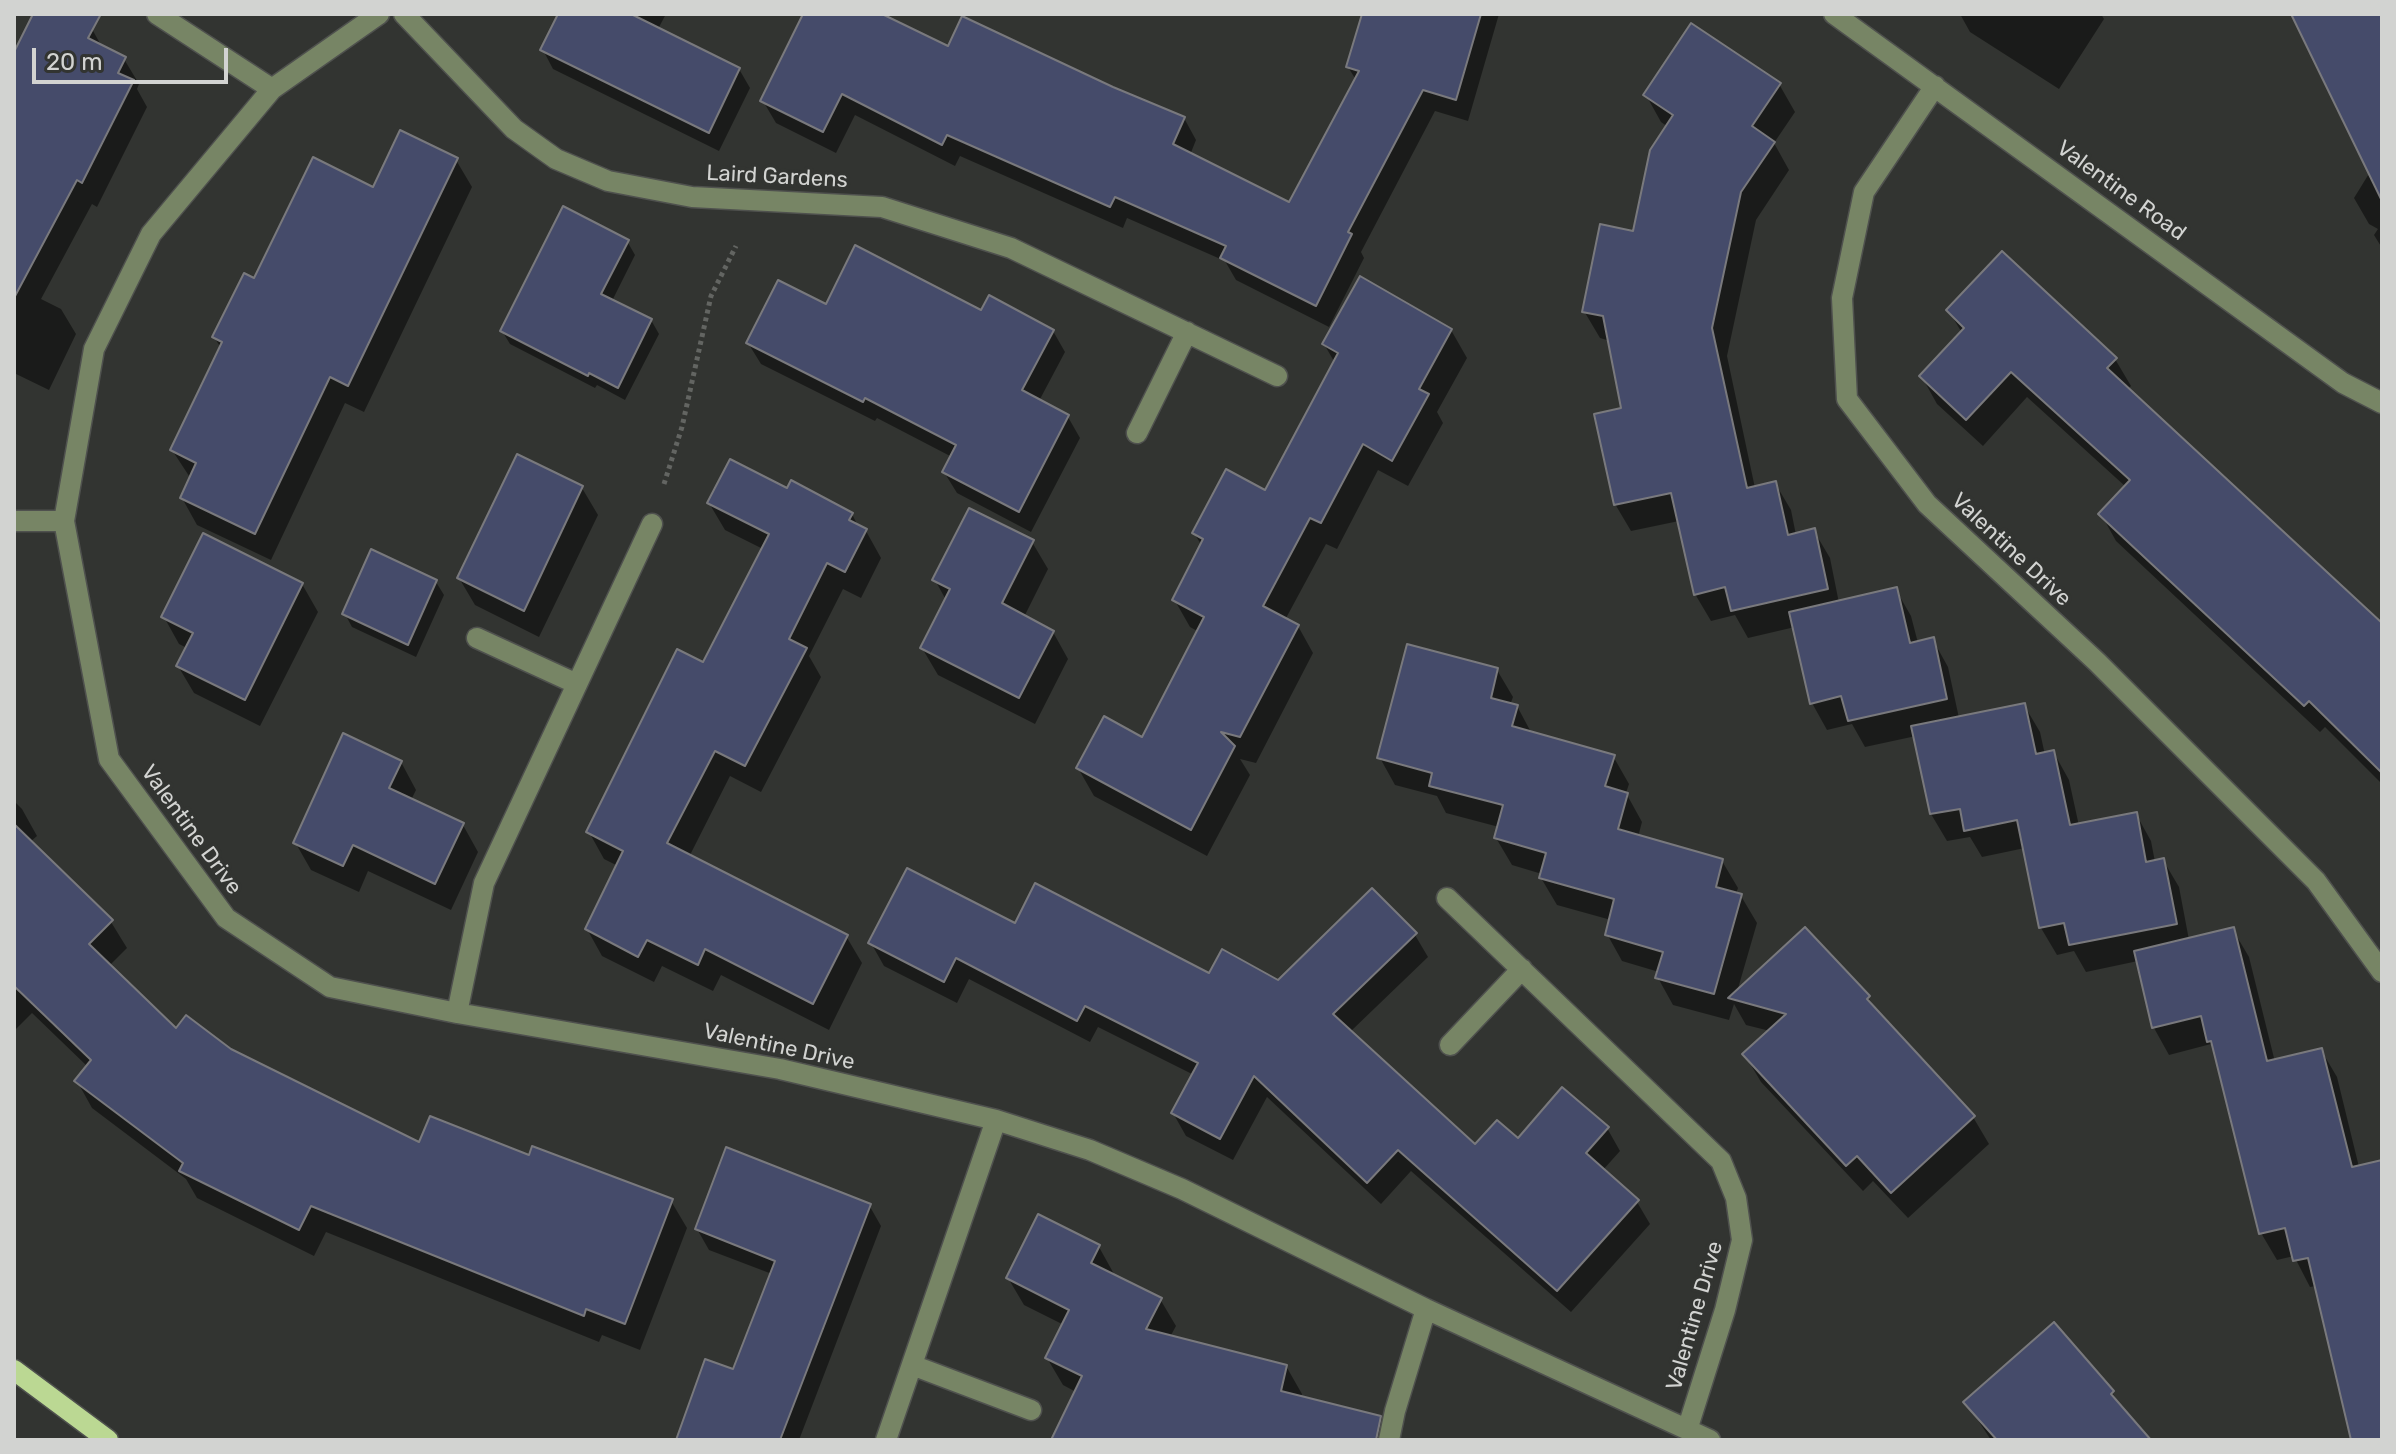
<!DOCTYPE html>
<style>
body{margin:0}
#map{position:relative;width:2396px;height:1454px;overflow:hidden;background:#323431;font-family:Rubik,sans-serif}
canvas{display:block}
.frame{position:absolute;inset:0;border:16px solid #d2d3d1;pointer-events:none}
.scale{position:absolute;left:32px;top:48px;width:196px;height:36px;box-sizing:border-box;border:4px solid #d2d3d1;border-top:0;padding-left:10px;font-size:24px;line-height:28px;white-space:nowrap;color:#d2d3d1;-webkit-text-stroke:6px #323431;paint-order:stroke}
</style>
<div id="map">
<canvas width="2396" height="1454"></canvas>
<div class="frame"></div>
<div class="scale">20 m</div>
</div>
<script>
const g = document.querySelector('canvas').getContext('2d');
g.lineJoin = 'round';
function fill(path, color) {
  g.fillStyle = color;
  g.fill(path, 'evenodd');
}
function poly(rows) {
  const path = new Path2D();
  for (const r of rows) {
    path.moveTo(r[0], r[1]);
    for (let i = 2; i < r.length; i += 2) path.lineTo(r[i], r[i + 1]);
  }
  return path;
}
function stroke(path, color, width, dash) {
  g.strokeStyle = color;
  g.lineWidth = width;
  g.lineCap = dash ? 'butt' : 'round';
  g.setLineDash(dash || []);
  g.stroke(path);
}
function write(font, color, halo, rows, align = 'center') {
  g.font = font + ' Rubik,sans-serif';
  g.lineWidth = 7;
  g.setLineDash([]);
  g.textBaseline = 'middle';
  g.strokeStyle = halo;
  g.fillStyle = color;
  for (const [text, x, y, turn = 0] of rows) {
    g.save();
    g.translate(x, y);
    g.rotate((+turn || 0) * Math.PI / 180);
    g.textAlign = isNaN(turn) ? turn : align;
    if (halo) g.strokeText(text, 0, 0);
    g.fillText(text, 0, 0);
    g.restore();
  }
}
fill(poly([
 [35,14,62,14,92,29,102,47,124,59,139,84,137,89,147,107,97,207,92,204,41,299,61,309,76,334,49,390,14,373,14,56],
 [560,14,666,14,658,29,739,69,750,88,719,151,553,69,543,50],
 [805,14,878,14,949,48,1113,89,1184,118,1196,140,1190,155,1290,205,1356,80,1348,67,1364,14,1499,14,1468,121,1435,111,1361,252,1364,258,1329,327,1236,280,1225,261,1127,218,1123,228,960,156,955,166,855,115,836,153,776,123,763,101],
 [1960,14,2101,14,2104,19,2059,89,1970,32],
 [2294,14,2382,14,2382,248,2374,235,2378,229,2369,224,2354,198,2370,172],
 [1779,84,1795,112,1774,143,1789,170,1756,220,1727,356,1755,488,1775,483,1791,510,1796,535,1814,531,1830,558,1839,603,1896,590,1911,616,1918,643,1933,640,1948,667,1959,718,2024,705,2040,732,2045,755,2054,753,2069,780,2079,826,2136,814,2151,841,2155,862,2163,860,2179,887,2189,940,2233,930,2249,957,2275,1062,2321,1050,2337,1077,2359,1167,2382,1162,2382,1440,2353,1440,2316,1286,2310,1287,2294,1256,2277,1260,2261,1233,2217,1055,2211,1044,2169,1055,2154,1028,2138,961,2086,972,2074,951,2057,955,2041,928,2025,848,1982,857,1970,837,1947,841,1931,814,1916,736,1865,747,1852,724,1827,730,1812,703,1795,627,1748,638,1735,615,1711,621,1695,594,1679,521,1631,531,1615,504,1623,410,1610,341,1600,338,1584,311,1634,233,1668,127,1661,122,1646,95],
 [456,160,472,187,364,412,345,403,271,560,197,525,182,498,191,479,172,450,221,348,214,337,255,281,374,189],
 [627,241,635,255,612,301,651,320,659,334,625,400,597,385,595,388,510,344,502,331],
 [826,307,982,313,1053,331,1065,352,1039,401,1068,417,1080,438,1031,532,957,493,944,472,952,457,877,418,875,421,761,364,748,343],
 [1949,311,2115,359,2131,386,2127,390,2382,625,2382,784,2325,727,2320,732,2116,541,2101,514,2126,487,2027,397,1983,446,1937,404,1922,377,1962,333],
 [1451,330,1467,358,1437,412,1443,423,1408,486,1378,470,1337,549,1326,544,1285,620,1298,626,1313,653,1256,763,1240,759,1250,775,1207,856,1094,796,1078,768,1143,740,1199,632,1190,627,1174,599,1202,546,1194,533,1266,492,1335,363,1324,344],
 [582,488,598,515,539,637,475,605,459,578],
 [787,491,852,514,859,528,866,531,881,558,861,598,843,589,809,656,821,677,761,792,730,776,689,857,846,936,862,963,829,1030,721,975,713,991,662,966,654,982,602,956,587,929,618,866,604,859,589,832,704,664,763,549,725,530,709,503],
 [1032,542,1048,569,1024,617,1053,632,1068,659,1035,724,938,675,922,648,946,600,935,580],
 [436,582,444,595,416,657,352,627,345,614],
 [302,584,318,612,260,726,194,693,178,666,187,648,179,644,164,617],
 [1497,670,1513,697,1510,705,1517,706,1532,734,1613,756,1629,784,1626,793,1642,822,1638,837,1722,861,1738,888,1736,894,1741,896,1757,923,1737,992,1868,997,1878,1014,1973,1117,1989,1144,1908,1218,1873,1181,1863,1191,1761,1082,1745,1055,1770,1031,1746,1025,1734,1004,1729,1020,1673,1005,1658,978,1659,972,1622,961,1607,934,1611,920,1557,905,1541,878,1542,874,1512,865,1496,838,1499,827,1446,813,1437,796,1395,785,1380,758],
 [401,762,416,790,411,800,463,825,478,852,451,910,368,871,359,892,311,870,295,842],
 [14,801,22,809,37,836,30,842,111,922,127,948,109,966,176,1031,230,1051,420,1145,530,1157,671,1201,687,1228,640,1350,602,1335,599,1342,326,1232,314,1256,197,1198,186,1179,92,1108,77,1081,88,1067,32,1013,14,1031],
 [1016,926,1210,975,1279,982,1415,935,1428,957,1350,1032,1476,1147,1607,1128,1620,1151,1603,1170,1637,1202,1650,1224,1571,1312,1411,1171,1381,1204,1267,1097,1233,1160,1186,1136,1173,1113,1194,1075,1098,1027,1090,1042,969,979,957,1003,884,966,871,943],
 [869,1205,881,1226,799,1440,679,1440,735,1371,772,1274,709,1250,697,1229],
 [1099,1247,1114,1274,1113,1276,1160,1299,1176,1326,1170,1337,1286,1366,1302,1394,1300,1398,1345,1440,1053,1440,1076,1392,1063,1385,1047,1358,1064,1325,1024,1305,1008,1278],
 [2112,1392,2123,1411,2148,1440,1991,1440,1966,1402]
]), '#0007');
const building = poly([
 [33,14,101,14,88,38,126,57,118,73,134,80,82,183,77,180,14,298,14,52,33,14],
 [558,14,631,14,740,68,709,133,540,50,558,14],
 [803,14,882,14,948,46,962,16,1113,87,1185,117,1173,144,1289,202,1359,71,1346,67,1362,14,1481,14,1456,100,1423,90,1348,232,1352,234,1316,306,1220,258,1226,246,1115,197,1110,207,947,135,942,145,842,94,823,132,760,101,803,14],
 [2291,14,2382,14,2382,201,2291,14],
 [1691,23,1781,83,1752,126,1775,142,1741,192,1712,328,1747,488,1776,481,1788,535,1815,528,1828,589,1731,611,1725,587,1694,595,1671,493,1614,505,1594,414,1621,408,1603,316,1582,312,1600,224,1633,231,1650,150,1673,115,1643,95,1691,23],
 [400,130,458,158,348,386,330,377,255,534,180,498,196,463,170,450,222,342,212,337,244,273,254,278,313,157,373,187,400,130],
 [563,206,629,240,601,294,652,319,618,388,589,373,588,376,500,331,563,206],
 [855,245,981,310,989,295,1054,330,1022,390,1069,415,1019,512,942,472,956,445,865,398,863,402,746,343,778,280,826,304,855,245],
 [2002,251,2117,358,2107,368,2382,623,2382,773,2309,701,2304,706,2098,514,2130,480,2011,372,1966,420,1919,376,1964,328,1946,310,2002,251],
 [1360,276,1452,329,1419,389,1429,394,1392,461,1363,444,1321,523,1310,518,1263,606,1299,625,1240,737,1221,732,1235,746,1191,830,1076,768,1104,716,1142,737,1204,617,1172,600,1203,539,1192,533,1226,469,1265,490,1338,353,1322,344,1360,276],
 [517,454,583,486,524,611,457,578,517,454],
 [730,459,787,488,791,480,853,513,849,520,867,529,845,572,827,563,789,639,807,648,745,766,715,751,667,843,848,935,813,1004,705,949,698,965,647,940,638,957,585,929,623,851,586,832,677,649,703,662,769,534,707,503,730,459],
 [969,508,1034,540,1002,603,1054,631,1019,698,920,648,950,589,932,580,969,508],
 [203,533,303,583,245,700,176,666,193,633,161,617,203,533],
 [371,549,437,580,408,645,342,614,371,549],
 [1897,587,1910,643,1934,637,1947,699,1848,721,1841,696,1810,704,1789,612,1897,587],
 [1407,644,1498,668,1491,698,1518,705,1512,726,1615,755,1605,786,1628,793,1618,829,1723,859,1716,887,1742,894,1714,994,1655,978,1663,952,1605,935,1614,899,1539,878,1546,853,1494,838,1503,805,1429,786,1432,773,1377,758,1407,644],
 [2025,703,2036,754,2054,750,2070,825,2137,812,2146,862,2164,858,2177,924,2069,945,2064,923,2039,928,2017,820,1964,831,1960,809,1930,814,1911,726,2025,703],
 [343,733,402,761,389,788,464,823,435,884,353,845,343,866,293,843,343,733],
 [14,824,113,920,89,944,176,1028,186,1015,231,1049,419,1142,430,1116,529,1155,532,1146,673,1199,625,1324,586,1309,584,1316,311,1206,299,1230,179,1171,183,1163,74,1081,91,1060,14,986,14,824],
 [907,868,1015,923,1035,883,1209,973,1222,949,1278,980,1372,888,1417,933,1333,1014,1475,1144,1497,1120,1518,1138,1562,1087,1609,1127,1586,1153,1639,1200,1557,1291,1398,1150,1367,1183,1254,1076,1220,1139,1171,1113,1198,1063,1085,1006,1077,1021,956,958,944,982,868,943,907,868],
 [1805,927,1870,996,1867,999,1975,1116,1891,1193,1857,1156,1846,1166,1742,1054,1786,1014,1728,998,1805,927],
 [2234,927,2267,1061,2322,1048,2352,1167,2382,1160,2382,1440,2351,1440,2308,1258,2293,1261,2285,1228,2259,1234,2211,1041,2207,1042,2201,1016,2152,1028,2134,951,2234,927],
 [726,1147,871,1204,780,1440,676,1440,705,1359,733,1369,775,1261,695,1229,726,1147],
 [1038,1214,1100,1245,1091,1263,1162,1298,1146,1329,1287,1365,1281,1391,1381,1416,1376,1440,1051,1440,1082,1376,1045,1358,1069,1310,1006,1278,1038,1214],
 [2054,1322,2114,1391,2111,1394,2151,1440,1997,1440,1963,1402,2054,1322]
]);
fill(building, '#454b6a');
stroke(building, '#79797d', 2);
const minor = poly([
 [157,14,272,89],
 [379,14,272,89,151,234,94,349,64,521,109,759,226,918,330,987,457,1013,780,1069,996,1120,1090,1150,1182,1189,1426,1309,1710,1440],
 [404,14,514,129,556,159,608,181,692,197,882,207,1011,248,1277,376],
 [1834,14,2343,383,2382,403],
 [1935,86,1864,192,1842,298,1847,399,1927,504,2097,662,2316,881,2382,972],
 [1137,433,1187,332],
 [14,521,64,521],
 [477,638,577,684],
 [1447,898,1721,1161,1736,1198,1742,1240,1725,1310,1688,1427],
 [457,1013,484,883,652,524],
 [1450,1045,1522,969],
 [912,1365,1031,1410],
 [886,1440,996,1120],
 [1389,1440,1395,1411,1426,1309]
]);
const major = poly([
 [14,1370,108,1440]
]);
stroke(minor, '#4f514e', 23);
stroke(major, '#4f514e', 23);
stroke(poly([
 [664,484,682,427,711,296,736,246]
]), '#636562', 5, [4, 4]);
stroke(minor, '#778565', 20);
stroke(major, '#bbd893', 20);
write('22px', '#d2d3d1', '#323431', [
 ["Laird Gardens",777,177,3],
 ["Valentine Road",2121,191,36],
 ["Valentine Drive",2011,550,43],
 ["Valentine Drive",191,830,54],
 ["Valentine Drive",779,1047,12],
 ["Valentine Drive",1695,1316,-74]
]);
</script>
